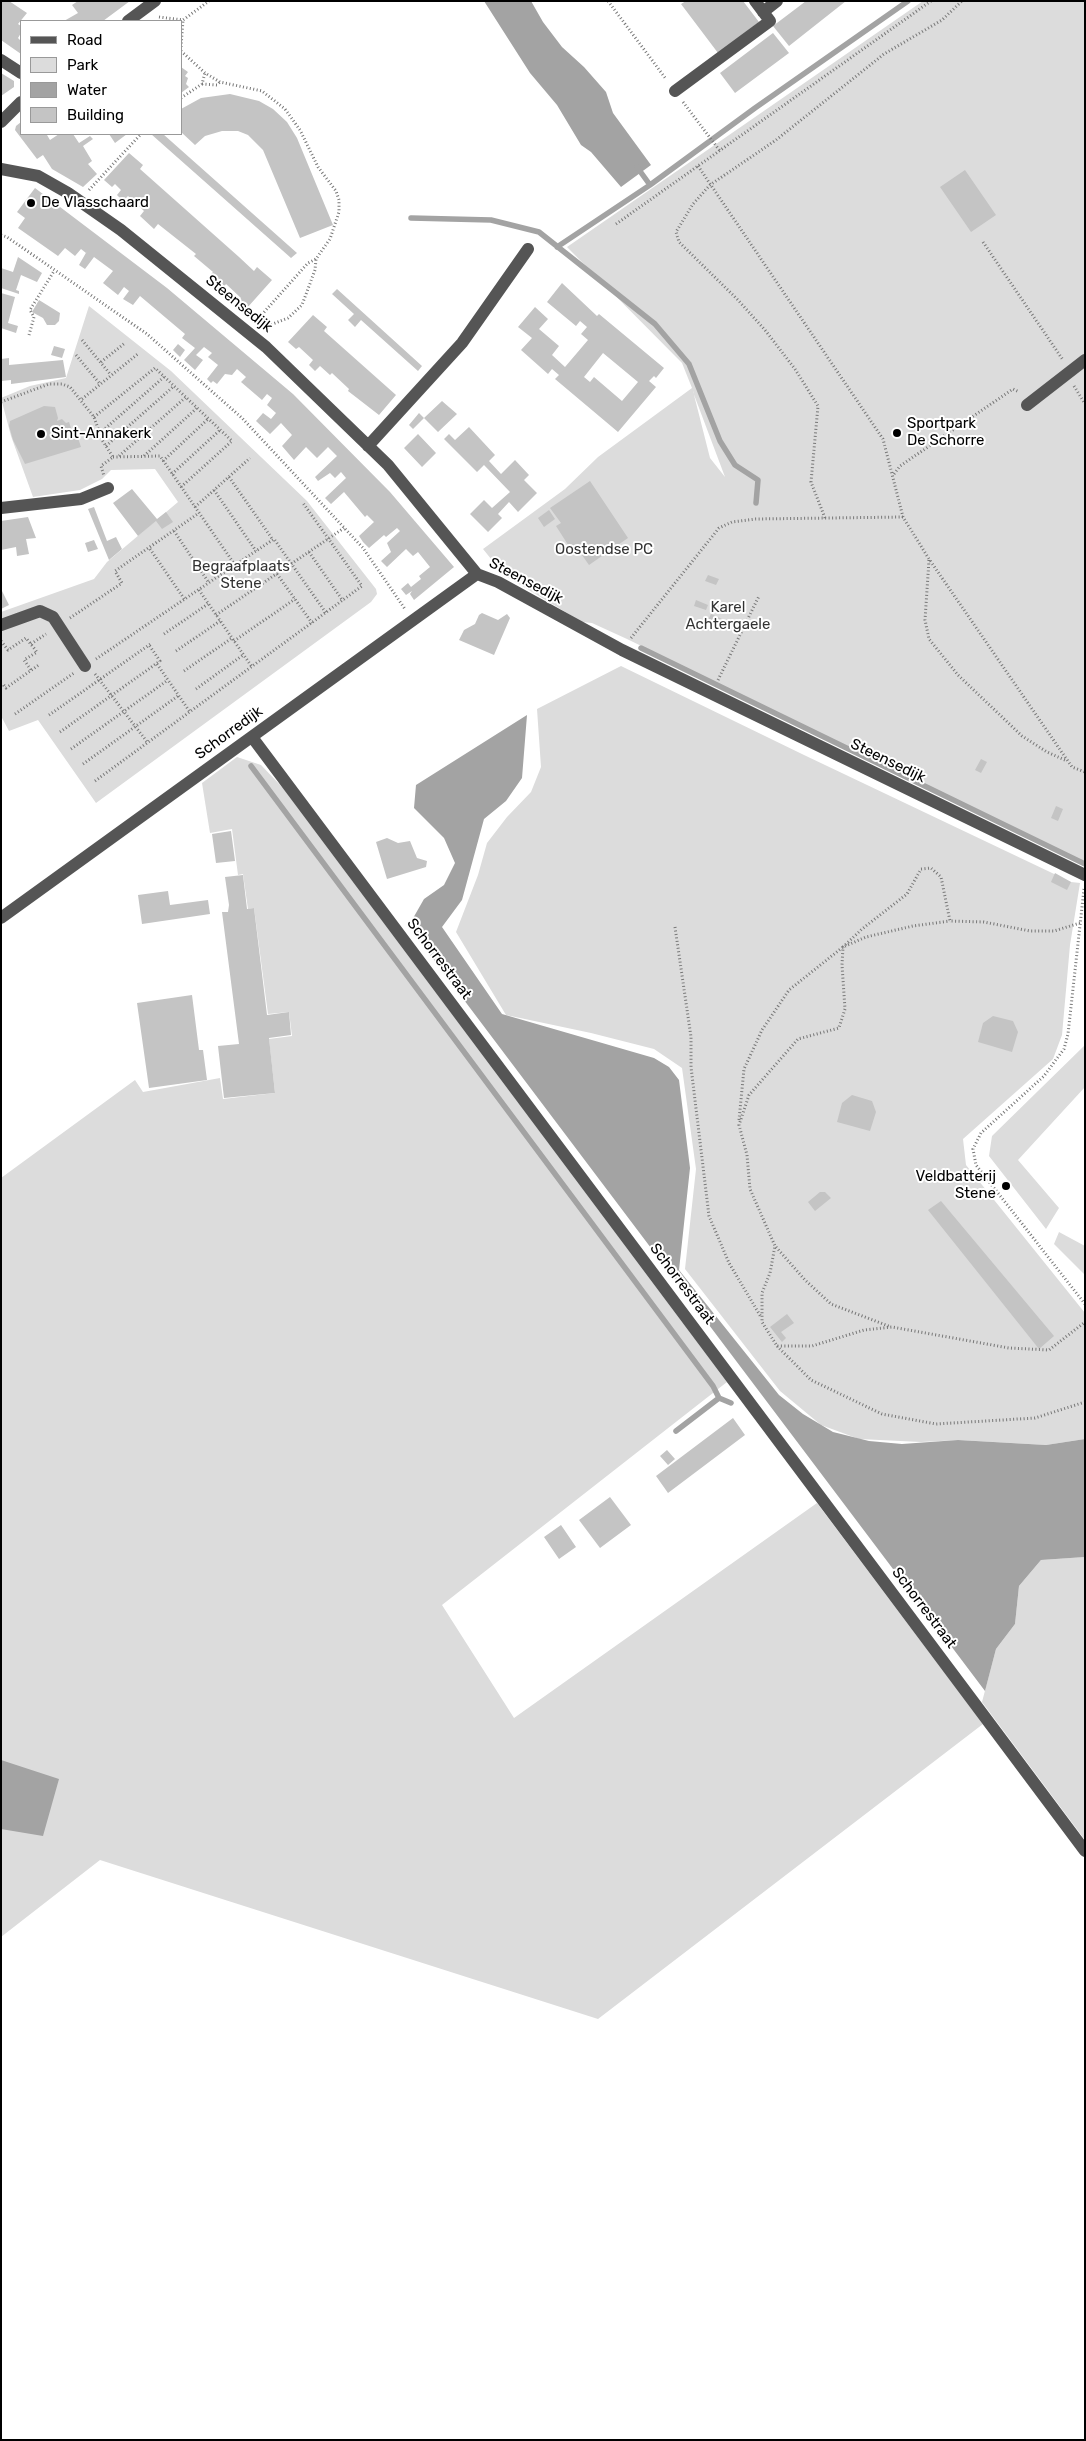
<!DOCTYPE html>
<style>
body{margin:0}
#map{position:relative;width:1086px;height:2441px;overflow:hidden;background:#fff;font-family:Rubik,sans-serif}
canvas{display:block}
.frame{position:absolute;inset:0;border:2px solid #000;pointer-events:none}
.legend{position:absolute;left:20px;top:20px;width:162px;height:115px;box-sizing:border-box;background:#fff;border:1px solid #999;margin:0;padding:6px 9px;list-style:none;font-size:15px;color:#000}
.legend li{display:flex;align-items:center;gap:10px;height:25px}
.legend b{width:25px;border:1px solid #999}
</style>
<div id="map">
<canvas width="1086" height="2441"></canvas>
<div class="frame"></div>
<ul class="legend">
<li><b style="height:6px;background:#555"></b>Road</li>
<li><b style="height:14px;background:#dcdcdc"></b>Park</li>
<li><b style="height:14px;background:#a3a3a3"></b>Water</li>
<li><b style="height:14px;background:#c4c4c4"></b>Building</li>
</ul>
</div>
<script>
const g = document.querySelector('canvas').getContext('2d');
g.lineJoin = 'round';
function fill(path, color) {
  g.fillStyle = color;
  g.fill(path, 'evenodd');
}
function poly(rows) {
  const path = new Path2D();
  for (const r of rows) {
    path.moveTo(r[0], r[1]);
    for (let i = 2; i < r.length; i += 2) path.lineTo(r[i], r[i + 1]);
  }
  return path;
}
function stroke(path, color, width, dash) {
  g.strokeStyle = color;
  g.lineWidth = width;
  g.lineCap = dash ? 'butt' : 'round';
  g.setLineDash(dash || []);
  g.stroke(path);
}
function write(font, color, halo, rows, align = 'center') {
  g.font = font + ' Rubik,sans-serif';
  g.lineWidth = 4;
  g.setLineDash([]);
  g.textBaseline = 'middle';
  g.strokeStyle = halo;
  g.fillStyle = color;
  for (const [text, x, y, turn = 0] of rows) {
    g.save();
    g.translate(x, y);
    g.rotate((+turn || 0) * Math.PI / 180);
    g.textAlign = isNaN(turn) ? turn : align;
    if (halo) g.strokeText(text, 0, 0);
    g.fillText(text, 0, 0);
    g.restore();
  }
}
fill(poly([
 [923,1,1085,1,1085,862,627,639,592,623,582,622,504,575,483,549,565,489,598,457,692,388,682,363,567,247],
 [693,391,693,392,725,477,710,458],
 [89,306,171,371,307,501,376,589,377,594,371,602,96,803,38,720,9,731,1,716,1,612,94,579,107,562,178,502,155,469,111,470,102,479,80,490,33,497,11,436,1,398,30,386,66,378],
 [621,666,804,755,1071,882,1080,883,1070,945,1062,1035,1053,1059,963,1139,966,1165,1085,1313,1085,1439,1046,1445,959,1440,921,1442,859,1439,821,1425,780,1391,685,1269,696,1169,682,1068,654,1049,591,1033,506,1015,456,932,478,875,487,843,507,817,531,792,541,767,537,709],
 [237,757,261,765,283,788,727,1382,442,1605,514,1718,817,1503,983,1724,598,2019,100,1860,1,1937,1,1178,135,1080,143,1092,220,1078,223,1099,275,1093,269,1039,292,1036,289,1012,268,1014,254,908,248,909,243,874,238,875,232,829,210,833,202,783],
 [1085,1045,1085,1087,1018,1160,1059,1208,1046,1229,989,1156,992,1136],
 [1059,1232,1085,1246,1085,1275,1054,1244],
 [1085,1557,1085,1840,982,1702,996,1649,1015,1624,1019,1586,1041,1560]
]), '#dcdcdc');
fill(poly([
 [484,1,531,1,543,22,562,47,584,67,606,92,613,113,651,165,621,187,591,152,581,145,557,105,530,73],
 [527,715,522,778,506,801,484,819,462,900,442,927,502,1014,654,1058,669,1067,679,1080,690,1168,679,1270,779,1395,803,1414,833,1432,869,1441,902,1444,958,1440,1046,1445,1085,1439,1085,1557,1041,1560,1019,1586,1015,1624,996,1649,985,1691,418,939,412,920,424,899,444,885,455,863,444,838,414,808,416,785],
 [1,1760,59,1779,43,1836,1,1829]
]), '#a3a3a3');
stroke(poly([
 [637,167,650,185],
 [411,218,491,220,539,232,655,324,689,364,720,441,735,465,758,480,756,503],
 [557,247,650,185,755,108,908,1],
 [641,648,1085,864],
 [251,766,713,1386,719,1398],
 [676,1431,719,1398,731,1403]
]), '#a3a3a3', 5.5);
fill(poly([
 [1,1,9,1,27,13,18,24,21,26,21,33,18,38,21,41,21,54,1,40],
 [78,1,130,1,103,21,64,21,78,13,72,5],
 [686,1,743,1,759,22,718,53,681,4],
 [806,1,846,1,789,46,773,26],
 [773,33,789,53,735,93,720,73],
 [181,67,188,72,185,76,188,78,186,84,189,87,181,93],
 [1,73,14,81,14,87,1,96],
 [230,94,259,101,273,109,287,122,297,138,333,225,300,238,263,150,248,135,238,131,222,131,205,136,195,145,181,132,181,109,201,98],
 [21,122,21,134,49,134,47,135,50,140,59,134,73,134,79,143,90,136,93,139,83,146,92,161,88,164,97,174,83,187,52,169,43,155,37,159,15,130,16,126],
 [109,134,127,134,115,143],
 [151,134,163,134,297,253,291,258],
 [129,153,143,165,140,169,239,257,254,271,257,267,272,280,247,308,239,300,241,298,226,284,222,290,208,277,213,272,194,256,196,254,158,224,154,229,140,216,144,211,128,196,123,201,117,195,121,190,115,184,112,187,104,180],
 [965,170,996,215,971,232,940,187],
 [35,188,167,288,293,394,390,492,454,567,414,600,410,594,412,591,406,595,401,589,408,583,411,587,421,579,419,576,430,567,418,552,413,556,406,549,387,567,381,561,391,552,387,543,400,531,397,528,386,537,384,535,369,548,363,542,359,536,374,522,367,515,365,517,344,492,331,504,325,498,346,478,341,472,335,478,330,473,318,481,315,477,337,456,328,447,317,458,306,447,294,460,282,446,292,435,281,423,270,434,256,421,263,413,271,419,276,413,267,405,272,398,267,394,262,400,241,382,246,377,237,369,232,375,225,374,217,384,213,381,211,383,207,379,218,365,208,357,212,353,204,347,196,355,203,360,195,370,184,360,195,348,182,338,185,334,140,296,133,305,123,299,129,291,124,287,118,295,103,283,113,271,94,257,85,269,79,265,87,251,86,253,81,249,75,256,65,248,58,256,18,228,25,218,17,212],
 [18,257,42,273,37,282,21,275,16,290,19,291,19,294,1,288,1,268,13,272],
 [562,283,597,316,599,314,664,368,656,378,654,376,649,381,656,387,618,432,555,379,559,375,552,369,548,374,521,350,532,338,518,327,535,307,548,319,539,329,559,346,552,355,565,367,588,340,581,334,587,327,580,321,576,326,547,302],
 [603,353,638,382,622,401,594,377,590,382,584,377],
 [337,289,422,366,418,371,361,320,355,327,348,320,354,314,332,294],
 [1,293,15,297,8,323,18,326,16,333,1,328],
 [39,300,60,313,59,321,55,325,47,325,43,318,32,312],
 [313,315,327,327,324,331,396,395,379,415,348,391,349,389,332,373,330,375,320,366,315,371,309,365,313,360,299,347,296,349,288,342],
 [178,344,185,350,180,357,173,350],
 [54,346,65,349,62,358,51,355],
 [9,358,9,365,63,360,66,377,11,384,11,380,1,381,1,359],
 [442,401,457,414,438,432,424,418,413,429,409,425,419,413,424,418],
 [44,406,55,407,58,418,57,421,62,419,66,423,69,422,72,431,69,436,78,438,81,447,25,464,13,440,9,426,10,421],
 [469,427,495,455,489,461,501,474,515,460,529,475,524,480,537,493,518,512,509,502,498,514,502,518,488,532,470,514,484,500,492,508,510,492,484,465,477,472,444,439,449,434,455,440],
 [418,434,436,453,422,467,404,448],
 [590,481,628,538,589,565,577,548,572,551,556,526,561,523,550,508],
 [132,489,157,519,166,512,173,522,162,529,156,521,138,536,113,503],
 [94,507,107,541,116,537,122,549,109,560,88,509],
 [549,510,555,519,544,527,538,518],
 [28,517,36,538,26,539,29,554,17,556,16,547,1,550,1,521],
 [94,540,98,549,88,552,85,543],
 [708,575,719,579,716,585,705,581],
 [1,589,9,605,1,609],
 [696,600,708,605,706,610,694,606],
 [482,613,498,620,507,614,510,618,494,655,459,640,464,630,475,624,479,615],
 [711,614,722,619,719,625,708,620],
 [981,759,987,762,981,773,975,770],
 [1056,806,1063,809,1058,821,1051,818],
 [231,831,235,861,216,863,212,834],
 [387,838,398,843,410,841,417,858,427,861,426,867,387,879,376,842],
 [1055,873,1071,882,1067,890,1051,882],
 [243,875,247,909,254,908,267,1015,289,1012,291,1035,269,1038,275,1093,224,1098,218,1046,239,1044,222,912,228,912,229,905,225,877],
 [168,891,170,905,208,900,210,914,142,924,138,895],
 [192,995,199,1050,203,1050,207,1080,149,1088,137,1003],
 [993,1016,1013,1021,1018,1032,1012,1052,978,1042,983,1023],
 [852,1095,872,1101,876,1112,870,1131,837,1122,842,1103],
 [820,1192,825,1192,831,1198,815,1211,808,1202],
 [941,1201,1054,1336,1039,1349,928,1210],
 [787,1314,794,1323,781,1332,786,1338,782,1342,770,1327],
 [733,1418,745,1435,668,1493,656,1476],
 [667,1450,675,1459,668,1465,660,1456],
 [610,1497,631,1525,600,1548,579,1520],
 [561,1525,576,1547,559,1559,544,1537]
]), '#c4c4c4');
stroke(poly([
 [608,1,666,79],
 [159,17,183,20,209,1],
 [181,47,183,20],
 [181,51,205,73,220,82,262,91,285,109,300,130,318,167,336,191,339,200,339,212,330,239,316,259,308,263,257,320],
 [202,84,217,85,220,82],
 [181,98,202,84,205,73],
 [683,102,720,151],
 [698,166,883,439,903,517,929,559,1072,767,1085,772],
 [89,190,141,134],
 [616,224,931,1],
 [1,235,7,237,147,334,242,418,363,548,405,609],
 [983,242,1063,360],
 [260,317,270,325,288,318,302,305,315,270,316,259],
 [29,335,34,317,30,310,54,271],
 [82,340,111,375],
 [76,355,100,384],
 [101,362,125,343],
 [1074,386,1085,404],
 [82,399,139,353],
 [1,402,49,384,62,384,70,387,94,417,102,440,113,457,101,466,104,476],
 [94,417,155,368,232,441,181,487],
 [100,433,164,377],
 [106,446,174,386],
 [119,456,186,397],
 [144,456,197,408],
 [113,457,160,456,235,565,274,539,326,613],
 [163,461,208,419],
 [172,474,220,430],
 [894,474,900,466,1013,389,1019,392],
 [229,477,273,540],
 [214,490,256,551],
 [195,507,250,458],
 [825,518,811,482,818,406,795,369,765,330,738,300,679,242,676,232,693,204,710,185,776,140,884,54,942,20,962,1],
 [174,531,209,583],
 [150,549,185,600],
 [309,552,343,601],
 [929,560,925,620,929,639,958,675,1022,736,1047,752,1067,761],
 [277,574,312,623],
 [199,590,252,667],
 [216,615,344,528],
 [70,618,122,583,115,571,199,513],
 [164,634,208,604],
 [631,638,719,528,732,522,756,519,903,517],
 [1,641,8,650,26,638,37,652,24,660,31,670],
 [234,641,295,599],
 [31,644,46,634],
 [176,651,220,621],
 [96,659,235,565],
 [157,664,190,712],
 [184,671,232,638],
 [95,674,148,743],
 [718,680,759,596],
 [1,685,3,684,6,688,40,664],
 [196,689,243,655],
 [15,714,74,673],
 [49,715,152,643],
 [60,732,160,661,149,645],
 [71,749,168,680],
 [83,764,178,696],
 [95,781,362,586,303,503],
 [1084,889,1068,1034,1064,1049,1044,1076,981,1133,973,1149,976,1165,1085,1304],
 [1080,923,1054,931,1030,931,984,922,950,921,941,877,931,868,921,869,907,894,862,929,843,947,842,965,845,1009,839,1028,798,1039,749,1095,739,1125,747,1155,750,1189,775,1246,770,1273,762,1293,762,1322,777,1346,812,1346,864,1330,892,1327,1009,1348,1049,1350,1085,1322],
 [675,927,691,1037,691,1067,709,1216,729,1263,761,1317],
 [739,1120,744,1069,762,1030,789,990,843,947,866,937,913,926,950,921],
 [776,1247,805,1280,831,1304,891,1327],
 [777,1346,811,1380,882,1414,936,1424,1035,1418,1085,1402]
]), '#777', 3, [1, 2.5]);
stroke(poly([
 [763,12,777,1],
 [128,21,155,1],
 [1,60,21,73],
 [675,91,770,21,755,1],
 [1,122,21,102],
 [1,169,38,176,68,193,121,230,266,347,388,465,477,574,498,582,622,650,1085,875],
 [1027,405,1085,360],
 [368,446,462,343,528,249],
 [1,508,81,499,108,488],
 [1,625,40,611,53,617,85,666],
 [252,737,1085,1851],
 [1,918,477,574]
]), '#555', 12);
for (const [x, y, r, color] of [
 [31,203,5,"#000"],
 [897,433,5,"#000"],
 [41,434,5,"#000"],
 [1006,1186,5,"#000"]
]) {
  const dot = new Path2D();
  dot.arc(x, y, r, 0, 2 * Math.PI);
  g.fillStyle = color;
  g.fill(dot);
  stroke(dot, '#fff', 2);
}
write('15px', '#000', '#fff', [
 ["De Vlasschaard",41,203],
 ["Sportpark",907,424],
 ["De Schorre",907,441],
 ["Sint-Annakerk",51,434],
 ["Veldbatterij",996,1177,"right"],
 ["Stene",996,1194,"right"]
], 'left');
write('15px', '#000', '#fff', [
 ["Steensedijk",239,304,39],
 ["Steensedijk",526,581,28],
 ["Schorredijk",229,733,-36],
 ["Steensedijk",888,761,26],
 ["Schorrestraat",439,959,53],
 ["Schorrestraat",682,1284,53],
 ["Schorrestraat",924,1608,53]
]);
write('15px', '#333', '#fff', [
 ["Oostendse PC",604,550],
 ["Begraafplaats",241,567],
 ["Stene",241,584],
 ["Karel",728,608],
 ["Achtergaele",728,625]
]);
</script>
